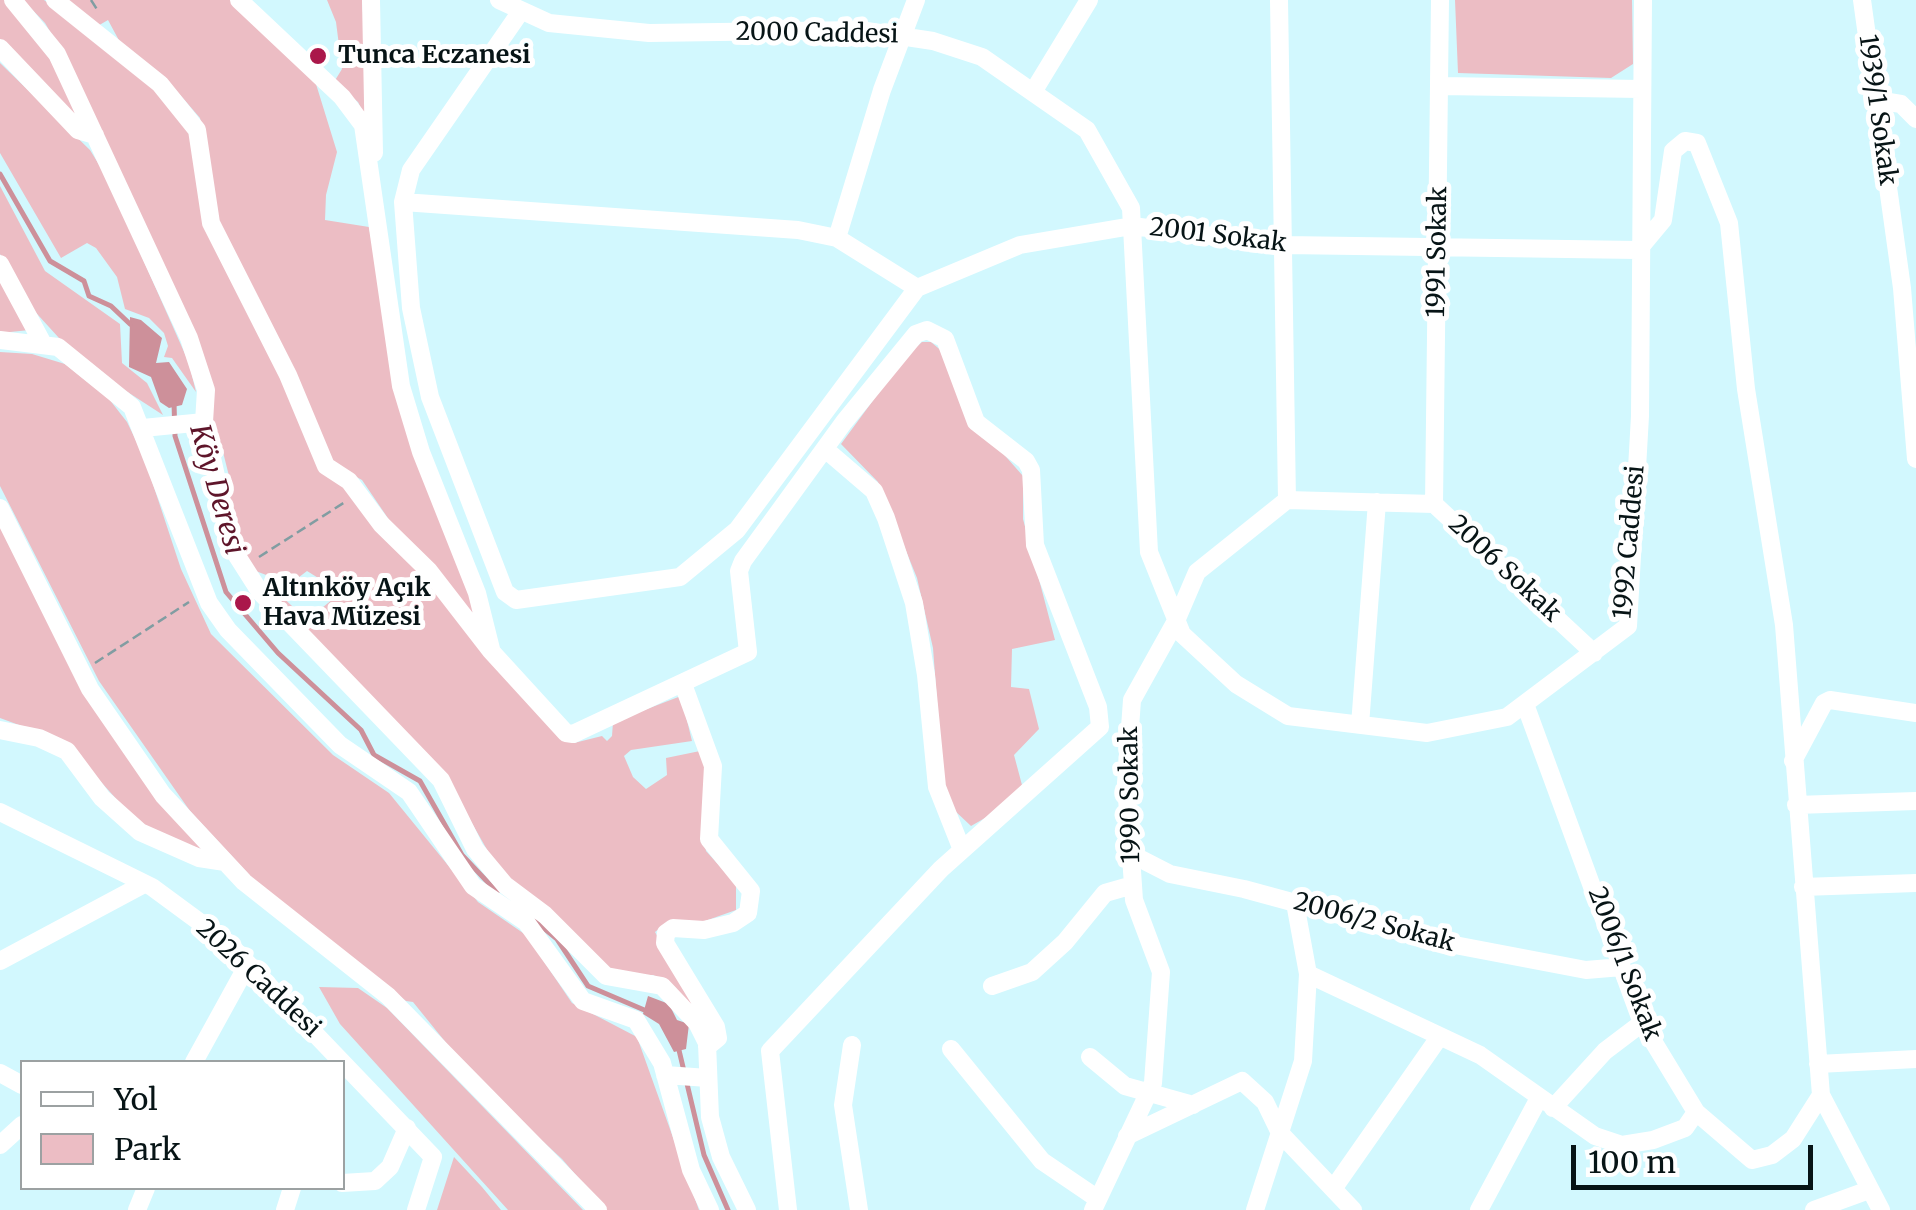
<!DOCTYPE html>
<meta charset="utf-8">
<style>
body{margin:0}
#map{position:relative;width:1916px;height:1210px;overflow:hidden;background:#d2f8fe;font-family:Merriweather,serif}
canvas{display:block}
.legend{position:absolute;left:20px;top:1060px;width:325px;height:130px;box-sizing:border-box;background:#fff;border:2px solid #9ca1a2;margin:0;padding:12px 18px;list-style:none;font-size:30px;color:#071416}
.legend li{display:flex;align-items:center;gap:20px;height:50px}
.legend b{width:50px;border:2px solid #9ca1a2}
.scale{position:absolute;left:1571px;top:1145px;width:242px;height:45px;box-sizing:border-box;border:5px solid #071416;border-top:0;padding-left:12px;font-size:30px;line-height:35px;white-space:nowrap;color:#071416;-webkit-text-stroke:8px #fff;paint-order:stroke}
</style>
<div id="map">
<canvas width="1916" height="1210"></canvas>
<ul class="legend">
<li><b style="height:12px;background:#fff"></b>Yol</li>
<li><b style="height:28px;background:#ecbdc4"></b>Park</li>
</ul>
<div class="scale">100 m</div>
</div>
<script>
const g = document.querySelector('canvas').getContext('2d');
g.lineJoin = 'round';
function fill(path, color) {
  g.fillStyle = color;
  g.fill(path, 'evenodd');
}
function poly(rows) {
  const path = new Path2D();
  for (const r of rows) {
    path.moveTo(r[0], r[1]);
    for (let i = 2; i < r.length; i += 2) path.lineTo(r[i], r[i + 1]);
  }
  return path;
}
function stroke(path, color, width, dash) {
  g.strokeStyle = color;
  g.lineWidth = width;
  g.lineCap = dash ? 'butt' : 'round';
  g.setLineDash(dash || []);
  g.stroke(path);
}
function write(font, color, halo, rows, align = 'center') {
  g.font = font + ' Merriweather,serif';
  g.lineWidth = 10;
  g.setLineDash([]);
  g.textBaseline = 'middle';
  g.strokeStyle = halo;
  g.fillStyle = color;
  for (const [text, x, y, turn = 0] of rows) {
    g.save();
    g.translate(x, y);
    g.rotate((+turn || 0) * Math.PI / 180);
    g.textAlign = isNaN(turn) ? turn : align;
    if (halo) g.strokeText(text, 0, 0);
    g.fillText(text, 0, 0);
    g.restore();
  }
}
fill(poly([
 [0,0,7,0,34,29,84,124,0,40],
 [23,0,44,0,164,93,192,136,196,175,342,485,431,580,557,734,574,743,602,736,607,741,612,736,613,722,681,696,692,741,631,750,624,756,633,777,646,789,667,775,666,758,700,751,709,771,702,819,706,851,736,884,736,910,705,921,665,924,655,932,712,1035,675,987,653,975,620,975,604,969,502,876,457,797,259,583,276,591,307,620,333,599,328,584,307,571,290,584,253,570,237,545,224,485,230,480,222,448,216,449,211,399,65,57,45,23],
 [58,0,231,0,316,84,337,152,326,195,325,220,369,227,385,316,484,634,400,536,362,480,334,465,217,223,200,118,175,89,122,46,108,20,96,27],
 [327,0,362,0,372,131,358,102,334,82,342,69,336,22],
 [1455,0,1632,0,1633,64,1611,78,1458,73],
 [0,63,90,150,106,176,189,363,196,392,172,358,164,357,168,346,164,333,149,318,125,309,117,277,96,248,87,243,61,258,0,153],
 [0,186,45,271,120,324,122,363,147,383,163,415,109,380,59,338,28,304,0,254],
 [0,276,30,330,0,333],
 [922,342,931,342,944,353,961,406,1023,476,1023,519,1055,640,1012,649,1011,687,1029,689,1039,729,1014,755,1022,785,999,810,971,826,954,810,943,781,933,648,917,578,878,482,841,444,905,357],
 [0,352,32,354,65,364,109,399,127,422,144,457,181,569,211,634,333,755,389,793,478,902,526,935,572,1003,637,1037,699,1210,606,1210,562,1159,477,1081,413,1002,406,1001,254,880,190,811,99,681,0,486],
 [0,520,53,630,204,850,154,833,128,812,65,742,0,718],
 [319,987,358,988,387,1008,583,1210,508,1210,340,1024],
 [454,1157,482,1187,501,1210,437,1210]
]), '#ecbdc4');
fill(poly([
 [130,317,141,320,162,338,156,363,169,362,187,389,182,405,169,408,160,402,151,377,129,367],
 [648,996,669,1004,677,1020,689,1024,686,1049,674,1052,659,1024,643,1014]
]), '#cd909a');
stroke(poly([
 [0,174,50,261,84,281,89,296,111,306,130,324],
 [174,403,175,436,226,592,278,653,361,730,374,755,420,781,462,855,497,892],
 [529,916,557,939,588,986,649,1012],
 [678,1046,704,1155,728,1210]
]), '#cd909a', 5);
stroke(poly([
 [91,0,98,11],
 [259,557,345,502],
 [95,663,189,602]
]), '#819da2', 2.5, [10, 5]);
stroke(poly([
 [13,0,57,54,189,338,206,390,204,422,232,548,260,592,441,780,475,849,505,885,545,915,606,976,662,986,697,1023,707,1043,710,1117,721,1157,747,1210],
 [55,0,160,84,197,130,211,223,288,375,326,466,349,481,381,524,429,571,491,651,566,733,573,734,748,652,739,571,743,561,844,422,916,334,927,330,945,339,976,422,1026,461,1031,470,1035,545,1098,707,1100,727,941,869,770,1051,788,1210],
 [239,0,342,97,363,125,401,386,421,452,477,593,491,649],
 [371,0,374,153],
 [499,0,549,23,649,33,860,30,933,41,982,57,1087,130,1131,208,1149,552,1182,634,1236,684,1288,716,1427,733,1507,717,1628,626,1640,416,1643,0],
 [1279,0,1287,500],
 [1862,0,1902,288,1916,459],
 [521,11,411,170,403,202,411,308,430,397,505,592,516,600,680,577,737,530,917,288],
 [0,48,78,130,95,135],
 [1441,86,1641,89],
 [1033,92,1089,0],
 [1877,100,1901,104,1916,119],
 [403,202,798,230,837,238,917,288,1020,245,1132,226,1285,245,1638,250,1663,220,1673,151,1685,141,1697,143,1729,223,1746,389,1784,625,1821,1095,1881,1210],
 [837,238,882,90,916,0],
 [0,264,42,342],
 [0,340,58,347,132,407,209,603,228,630,340,745,409,792,473,886,526,922,583,1001,636,1020,662,1063,691,1170,710,1210],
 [143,428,204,422],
 [825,449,874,491,886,518,914,603,926,675,937,787,962,850],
 [1287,500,1434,504,1594,653],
 [1434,504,1440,0],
 [0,508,90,689,163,795,244,882,388,996,598,1210],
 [683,684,713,766,709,839,751,891,748,913,733,923,704,930,673,928,666,933,665,943,716,1027,718,1038,707,1047],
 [1525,704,1642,1023,1696,1112,1752,1160,1772,1155,1793,1139,1821,1095],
 [1360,725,1377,502],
 [0,730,39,738,67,751,102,798,140,832,199,858,225,862],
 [1793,761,1824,703,1830,700,1916,713],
 [1796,805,1916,801],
 [0,812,152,887,228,943,433,1157,416,1210],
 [1131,854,1170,874,1244,889,1439,942,1586,970,1622,967],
 [1803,887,1916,883],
 [0,961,144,884],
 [1308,974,1480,1055,1595,1136,1622,1145,1653,1140,1685,1128,1696,1112],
 [992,986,1032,972,1065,942,1105,893,1133,885],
 [852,1045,843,1105,859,1210],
 [951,1049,1042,1161,1098,1199],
 [1090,1057,1125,1086,1193,1105],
 [194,1062,248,964],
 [1818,1064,1916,1059],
 [0,1073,22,1085],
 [665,1075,708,1078],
 [1553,1108,1605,1051,1642,1023],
 [1127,1136,1242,1081,1265,1102,1280,1133,1353,1210],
 [0,1145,22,1125],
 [342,1183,375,1181,390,1167,407,1128],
 [1333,1189,1440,1036],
 [137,1210,146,1188],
 [285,1210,292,1188],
 [1093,1210,1153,1083,1161,972,1134,900,1126,783,1132,700,1176,621,1197,572,1287,500],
 [1255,1210,1303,1061,1308,974,1295,903],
 [1479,1210,1539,1098],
 [1814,1210,1869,1190]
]), '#fff', 18);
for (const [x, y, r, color] of [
 [318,56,10,"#aa174a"],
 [243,603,10,"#aa174a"]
]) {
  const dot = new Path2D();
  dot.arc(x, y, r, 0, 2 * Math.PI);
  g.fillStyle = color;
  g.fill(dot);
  stroke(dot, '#fff', 4);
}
write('25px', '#071416', '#fff', [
 ["2000 Caddesi",817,34,1],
 ["1939/1 Sokak",1877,110,82],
 ["2001 Sokak",1218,236,7],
 ["1991 Sokak",1438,252,-89],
 ["1992 Caddesi",1630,542,-85],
 ["2006 Sokak",1504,569,43],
 ["1990 Sokak",1131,795,-91],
 ["2006/2 Sokak",1374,923,15],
 ["2006/1 Sokak",1624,964,69],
 ["2026 Caddesi",258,979,43]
]);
write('bold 25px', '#071416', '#fff', [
 ["Tunca Eczanesi",338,56],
 ["Altınköy Açık",263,589],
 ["Hava Müzesi",263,618]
], 'left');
write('italic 28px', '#5e152a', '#fff', [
 ["Köy Deresi",216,490,74]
]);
</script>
